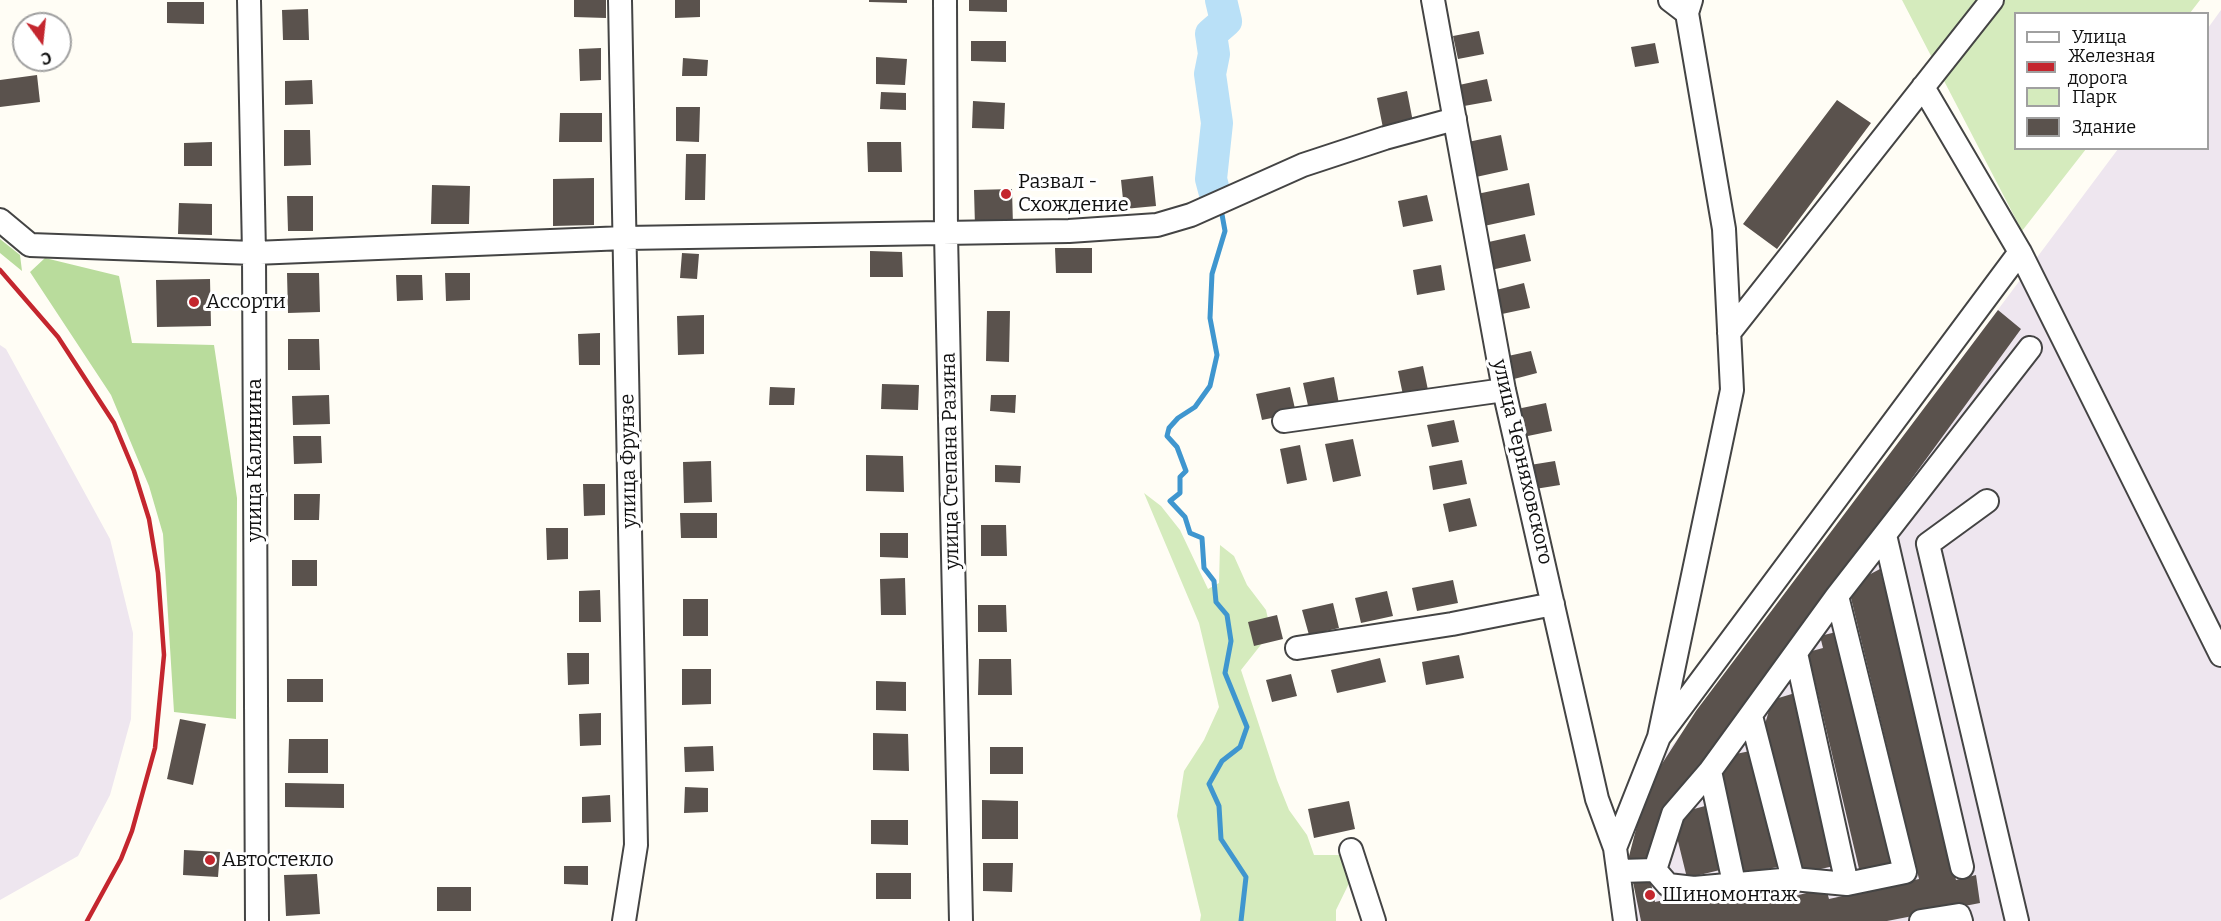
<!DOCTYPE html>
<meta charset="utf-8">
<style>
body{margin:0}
#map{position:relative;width:2221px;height:921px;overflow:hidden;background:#fffdf5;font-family:Bitter,serif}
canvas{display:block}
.legend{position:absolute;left:2014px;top:12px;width:195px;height:138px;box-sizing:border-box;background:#fff;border:2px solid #a0a0a0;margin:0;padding:8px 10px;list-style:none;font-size:18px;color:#111}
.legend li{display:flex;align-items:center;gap:12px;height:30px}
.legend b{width:30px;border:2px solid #a0a0a0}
.north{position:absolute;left:12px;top:12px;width:60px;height:60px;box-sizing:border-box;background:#fff;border:2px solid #a0a0a0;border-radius:50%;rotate:165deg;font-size:16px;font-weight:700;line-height:24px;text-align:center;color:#111}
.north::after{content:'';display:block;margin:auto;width:21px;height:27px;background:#c4262e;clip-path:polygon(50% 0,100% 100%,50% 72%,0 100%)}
</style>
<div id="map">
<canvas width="2221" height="921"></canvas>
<ul class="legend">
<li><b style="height:8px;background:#fff"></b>Улица</li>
<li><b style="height:8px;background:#c4262e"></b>Железная дорога</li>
<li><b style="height:16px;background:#d5ebbd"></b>Парк</li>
<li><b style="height:16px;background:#5a524d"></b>Здание</li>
</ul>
<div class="north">С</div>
</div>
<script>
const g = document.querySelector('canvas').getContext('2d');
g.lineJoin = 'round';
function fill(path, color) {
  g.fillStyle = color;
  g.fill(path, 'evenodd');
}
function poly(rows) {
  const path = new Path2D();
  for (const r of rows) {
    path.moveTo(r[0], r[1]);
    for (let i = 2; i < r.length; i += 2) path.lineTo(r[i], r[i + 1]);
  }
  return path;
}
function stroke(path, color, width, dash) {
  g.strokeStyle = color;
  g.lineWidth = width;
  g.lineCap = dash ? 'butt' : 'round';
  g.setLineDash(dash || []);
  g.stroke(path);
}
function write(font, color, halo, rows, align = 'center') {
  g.font = font + ' Bitter,serif';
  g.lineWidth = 6;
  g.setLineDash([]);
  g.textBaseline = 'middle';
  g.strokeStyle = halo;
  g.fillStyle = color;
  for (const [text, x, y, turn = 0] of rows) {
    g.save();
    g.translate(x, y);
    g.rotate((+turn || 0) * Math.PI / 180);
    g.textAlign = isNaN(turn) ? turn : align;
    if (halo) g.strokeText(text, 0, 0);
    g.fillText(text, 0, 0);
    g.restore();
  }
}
fill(poly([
 [2221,10,2221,921,1634,921,1642,786,2118,149,2208,148,2208,28],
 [0,345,6,349,110,539,133,633,131,719,110,795,78,856,0,900]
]), '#eee6ef');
fill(poly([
 [1902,0,2200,0,2190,13,2016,14,2016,148,2086,149,2022,231],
 [1144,493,1161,506,1180,530,1208,589,1219,583,1220,545,1234,556,1247,585,1266,610,1271,632,1241,670,1277,780,1289,810,1307,835,1314,855,1355,855,1355,871,1336,910,1336,921,1200,921,1201,915,1177,816,1184,771,1204,740,1219,707,1199,623]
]), '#d5ebbd');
fill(poly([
 [0,239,20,255,22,271,0,253],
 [45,258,119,276,132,343,214,345,237,498,236,719,174,712,163,534,149,486,111,395,30,272]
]), '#b9dc9c');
stroke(poly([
 [1221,209,1225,231,1212,274,1210,318,1217,355,1210,386,1195,407,1178,418,1169,428,1167,436,1177,447,1186,471,1180,477,1180,493,1170,501,1185,517,1190,533,1202,538,1204,568,1214,581,1216,602,1227,615,1231,641,1225,673,1247,727,1240,747,1222,761,1209,784,1219,806,1221,839,1246,877,1241,921]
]), '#3f96cf', 5);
stroke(poly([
 [1215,194,1211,179,1217,123,1210,74,1214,54,1211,34,1226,21,1221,0]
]), '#b9e0f7', 32);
fill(poly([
 [574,0,606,0,606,18,574,17],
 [675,0,700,0,700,17,675,18],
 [869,0,907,0,907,3,869,2],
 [969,0,1007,0,1007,12,969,11],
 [167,2,204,2,204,24,167,23],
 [308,9,309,40,283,40,282,10],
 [1479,31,1484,54,1458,59,1453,36],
 [971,41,1006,41,1006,62,971,61],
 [1655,43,1659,63,1635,67,1631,47],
 [601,48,601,80,580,81,579,49],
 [876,57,907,59,905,85,876,84],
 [683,58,708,60,707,76,682,76],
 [37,75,40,102,0,107,0,80],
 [1487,79,1492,101,1464,106,1459,85],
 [312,80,313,104,285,105,285,81],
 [1407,91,1413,122,1383,128,1377,98],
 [881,92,906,93,906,110,880,109],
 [1837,100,1871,123,1777,249,1743,224],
 [973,101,1005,103,1004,129,972,128],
 [676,107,700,107,699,142,676,141],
 [560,113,602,113,602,142,559,142],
 [284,130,310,130,311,165,284,166],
 [1501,135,1508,170,1476,177,1468,142],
 [212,142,212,166,184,166,184,143],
 [867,142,901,142,902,172,868,172],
 [686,154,706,154,705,200,685,200],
 [1153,176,1156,206,1124,209,1121,180],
 [594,178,594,225,553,226,553,179],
 [1529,183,1535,215,1484,226,1477,194],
 [432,185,470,186,469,224,431,224],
 [1012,189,1013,226,975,226,974,190],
 [1427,195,1433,221,1403,227,1398,201],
 [287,196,313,196,313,231,288,231],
 [179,203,212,204,212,235,178,234],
 [1525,234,1531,261,1491,270,1484,243],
 [1055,248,1092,248,1092,273,1056,273],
 [870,251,902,252,903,277,870,277],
 [682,253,699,254,697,279,680,278],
 [1441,265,1445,290,1417,295,1413,270],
 [287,273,319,273,320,312,288,313],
 [445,273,470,273,470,300,446,301],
 [396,275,422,275,423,300,397,301],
 [210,279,211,326,157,327,156,280],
 [1524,283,1530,308,1502,314,1496,290],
 [1998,310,2021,329,1689,784,1649,866,1628,860,1647,787,1696,711],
 [987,311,1010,311,1009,362,986,361],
 [704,315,704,354,678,355,677,316],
 [600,333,600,365,579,365,578,334],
 [288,339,319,339,320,370,288,370],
 [1531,351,1537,373,1514,379,1508,356],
 [1423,366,1428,390,1403,395,1398,371],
 [1334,377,1339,404,1309,410,1303,383],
 [882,384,919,385,918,410,881,409],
 [770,387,795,388,794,405,769,405],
 [1290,387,1296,413,1262,420,1256,394],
 [329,395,330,424,293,425,292,396],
 [991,395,1016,395,1015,413,990,411],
 [1546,403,1552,431,1523,437,1517,409],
 [1454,420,1459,442,1432,447,1427,425],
 [293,436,321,436,322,463,294,464],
 [1353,439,1361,476,1333,482,1325,444],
 [1300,445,1307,480,1287,484,1280,449],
 [866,455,903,456,904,492,866,491],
 [1462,460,1467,484,1433,490,1429,466],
 [711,461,712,502,684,503,683,462],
 [1555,461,1560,485,1535,489,1530,465],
 [995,465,1021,466,1020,483,995,482],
 [583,484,605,484,605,515,584,516],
 [294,494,320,494,319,520,294,520],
 [1470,498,1477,526,1449,532,1443,504],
 [680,513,717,513,717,538,681,538],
 [981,525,1006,525,1007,556,981,556],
 [546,528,568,528,568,559,547,560],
 [880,533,908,533,908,558,880,557],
 [292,560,317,560,317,586,292,586],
 [1880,569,1956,880,1976,875,1980,903,1887,921,1641,921,1633,882,1650,878,1655,902,1721,888,1724,900,1780,888,1783,899,1826,888,1829,899,1919,879,1850,594,1859,580],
 [905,578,906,615,881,615,880,579],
 [1453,580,1458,603,1417,611,1412,588],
 [600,590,601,622,579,622,579,591],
 [1387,591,1393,616,1361,623,1355,598],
 [683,599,708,599,708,636,683,636],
 [1333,603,1339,628,1309,635,1302,610],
 [978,605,1006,605,1007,632,978,632],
 [1277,615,1283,639,1254,646,1248,622],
 [1836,632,1893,866,1860,873,1808,652,1823,648,1820,636],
 [567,653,589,653,589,684,568,685],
 [1459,655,1464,678,1426,685,1422,662],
 [1380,658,1386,682,1337,693,1331,670],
 [979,659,1011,659,1012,695,978,695],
 [682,669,711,669,711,704,682,705],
 [1291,674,1297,696,1272,702,1266,680],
 [287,679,323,679,323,702,287,702],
 [876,681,906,682,906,711,876,710],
 [1795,693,1834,866,1803,873,1765,724,1772,700],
 [601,713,601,745,580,746,579,714],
 [180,719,206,724,193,785,167,779],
 [873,733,908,734,909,771,873,770],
 [289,739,328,739,328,773,288,773],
 [713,746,714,771,685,772,684,747],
 [990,747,1023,747,1023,774,990,774],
 [1750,751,1777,867,1744,874,1720,771,1731,755],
 [285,783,344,784,344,808,285,807],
 [685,787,708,788,708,812,684,813],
 [610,795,611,822,582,823,582,797],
 [982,800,1018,801,1018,839,982,839],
 [1349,801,1355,829,1314,838,1308,809],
 [1705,806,1720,870,1687,878,1675,829,1683,812],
 [871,820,908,820,908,845,871,844],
 [184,850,220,852,218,877,183,875],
 [983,863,1013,863,1012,892,983,891],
 [564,866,588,866,588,885,564,884],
 [876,873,911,873,911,899,876,899],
 [317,874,320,914,286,916,284,875],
 [437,887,471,887,471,911,437,911]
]), '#5a524d');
const minor = poly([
 [249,0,254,253,257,921],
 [620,0,636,845,624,921],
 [945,0,946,234,961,921],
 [1433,0,1504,390,1597,799,1615,848,1625,921],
 [1670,0,1687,13],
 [1923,87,2020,252,2221,655],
 [0,220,30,245,254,253,625,238,1069,231,1157,225,1191,215,1303,165,1385,138,1455,119],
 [1729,333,1992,0],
 [1284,421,1504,390],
 [1987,501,1928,544,2017,921],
 [1885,535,1962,867],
 [1297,648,1452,624,1553,604],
 [1796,653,1847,884],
 [1751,716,1793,879],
 [1659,737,1732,390,1724,229,1687,13,1691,0],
 [1710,771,1734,883],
 [1615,848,1659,737,2020,252],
 [1351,850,1374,921],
 [1655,870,1668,885,1694,888,1793,879,1847,884,1905,872,1837,596],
 [1620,871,1655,870,1673,814,1710,771,1837,596,2030,348],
 [1921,921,1959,915,1961,921]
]);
stroke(minor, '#444', 26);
stroke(minor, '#fff', 22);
stroke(poly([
 [0,270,58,337,114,423,134,471,149,519,158,573,164,655,155,748,132,831,121,859,87,921]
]), '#c4262e', 4.5);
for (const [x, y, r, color] of [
 [1006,194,6,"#c4262e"],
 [194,302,6,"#c4262e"],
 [210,860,6,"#c4262e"],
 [1650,895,6,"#c4262e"]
]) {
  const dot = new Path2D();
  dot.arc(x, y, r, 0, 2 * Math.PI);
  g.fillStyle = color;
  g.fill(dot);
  stroke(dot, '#fff', 2);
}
write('20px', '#111', '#fff', [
 ["Развал -",1018,182],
 ["Схождение",1018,205],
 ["Ассорти",206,302],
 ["Автостекло",222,860],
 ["Шиномонтаж",1662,895]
], 'left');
write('20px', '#111', '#fff', [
 ["улица Калинина",255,460,-90],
 ["улица Фрунзе",629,461,-91],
 ["улица Степана Разина",951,461,-91],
 ["улица Черняховского",1522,462,77]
]);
</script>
